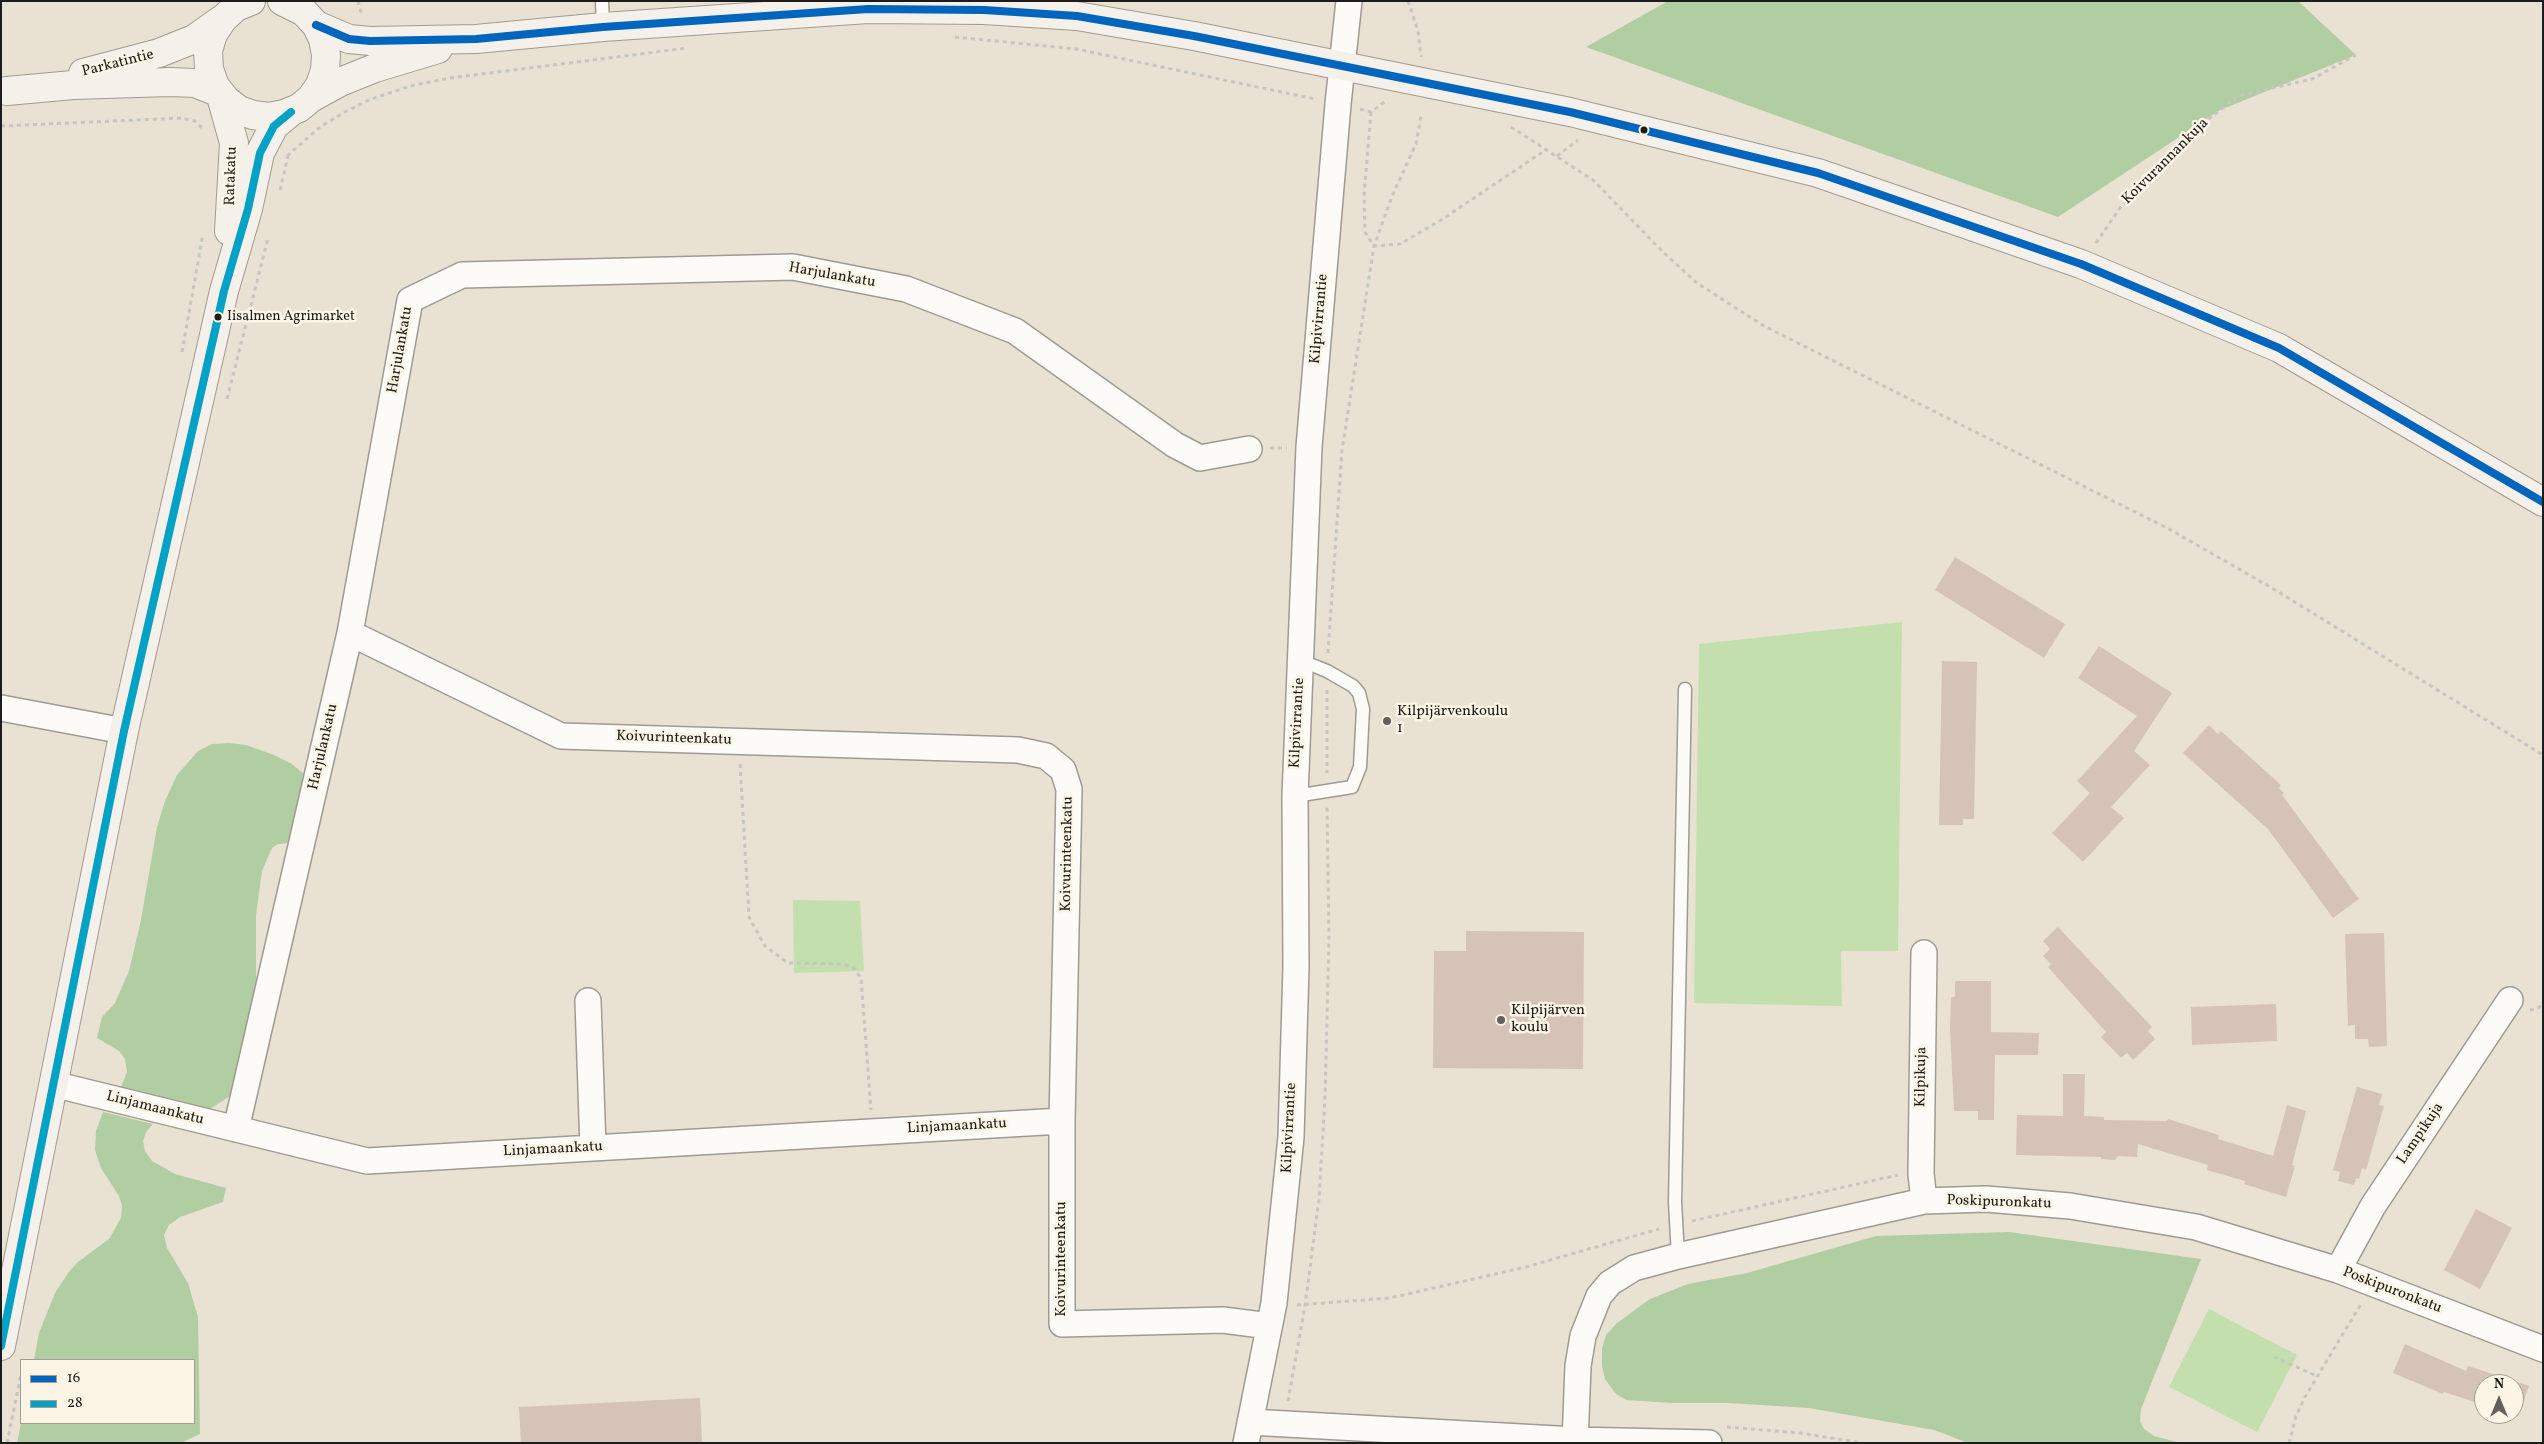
<!DOCTYPE html>
<meta charset="utf-8">
<style>
body{margin:0}
#map{position:relative;width:2544px;height:1444px;overflow:hidden;background:#e9e2d3;font-family:Vollkorn,serif}
canvas{display:block}
.frame{position:absolute;inset:0;border:2px solid #1c1c1c;pointer-events:none}
.legend{position:absolute;left:20px;top:1359px;width:175px;height:65px;box-sizing:border-box;background:#fcf5e5;border:1px solid #a29e95;margin:0;padding:6px 9px;list-style:none;font-size:15px;color:#1c1c1c}
.legend li{display:flex;align-items:center;gap:10px;height:25px}
.legend b{width:25px;border:1px solid #a29e95}
.north{position:absolute;left:2474px;top:1374px;width:50px;height:50px;box-sizing:border-box;background:#fcf5e5;border:1px solid #a29e95;border-radius:50%;rotate:0deg;font-size:14px;font-weight:700;line-height:20px;text-align:center;color:#1c1c1c}
.north::after{content:'';display:block;margin:auto;width:18px;height:22px;background:#64615c;clip-path:polygon(50% 0,100% 100%,50% 72%,0 100%)}
</style>
<div id="map">
<canvas width="2544" height="1444"></canvas>
<div class="frame"></div>
<ul class="legend">
<li><b style="height:6px;background:#0065bd"></b>16</li>
<li><b style="height:6px;background:#01a2c5"></b>28</li>
</ul>
<div class="north">N</div>
</div>
<script>
const g = document.querySelector('canvas').getContext('2d');
g.lineJoin = 'round';
function fill(path, color) {
  g.fillStyle = color;
  g.fill(path, 'evenodd');
}
function poly(rows) {
  const path = new Path2D();
  for (const r of rows) {
    path.moveTo(r[0], r[1]);
    for (let i = 2; i < r.length; i += 2) path.lineTo(r[i], r[i + 1]);
  }
  return path;
}
function stroke(path, color, width, dash) {
  g.strokeStyle = color;
  g.lineWidth = width;
  g.lineCap = dash ? 'butt' : 'round';
  g.setLineDash(dash || []);
  g.stroke(path);
}
function write(font, color, halo, rows, align = 'center') {
  g.font = font + ' Vollkorn,serif';
  g.lineWidth = 5;
  g.setLineDash([]);
  g.textBaseline = 'middle';
  g.strokeStyle = halo;
  g.fillStyle = color;
  for (const [text, x, y, turn = 0] of rows) {
    g.save();
    g.translate(x, y);
    g.rotate((+turn || 0) * Math.PI / 180);
    g.textAlign = isNaN(turn) ? turn : align;
    if (halo) g.strokeText(text, 0, 0);
    g.fillText(text, 0, 0);
    g.restore();
  }
}
fill(poly([
 [1902,622,1898,951,1841,951,1842,1006,1694,1003,1699,644],
 [793,900,860,901,864,971,794,973],
 [2209,1309,2297,1355,2257,1432,2169,1387]
]), '#c3dfae');
fill(poly([
 [1668,1,2298,1,2356,55,2220,110,2058,217,1586,47],
 [229,743,246,745,274,755,292,764,304,774,288,843,278,844,272,848,262,871,256,915,256,985,230,1096,210,1109,121,1087,127,1072,125,1059,119,1051,97,1038,102,1017,115,1003,129,971,141,920,157,827,165,801,177,775,198,751,212,744],
 [103,1112,153,1124,146,1132,143,1141,145,1151,152,1161,175,1174,226,1188,223,1202,180,1217,169,1225,164,1235,167,1248,188,1283,198,1317,200,1434,181,1443,17,1443,21,1423,194,1423,194,1360,34,1360,39,1333,55,1293,68,1273,78,1262,109,1239,121,1218,122,1206,119,1196,101,1168,95,1150,96,1131],
 [2009,1232,2201,1259,2141,1409,2140,1421,2144,1429,2154,1436,2181,1443,1968,1443,1934,1430,1809,1408,1728,1403,1673,1403,1626,1400,1615,1393,1605,1379,1602,1366,1602,1348,1606,1335,1617,1323,1650,1299,1688,1284,1747,1273,1876,1236]
]), '#b1cda2');
fill(poly([
 [1955,557,2065,624,2044,658,1935,590],
 [2099,646,2172,693,2134,751,2150,765,2111,807,2124,818,2083,862,2052,833,2090,793,2077,781,2137,716,2078,678],
 [1942,661,1977,662,1974,819,1963,819,1963,825,1939,825],
 [2209,725,2218,734,2221,731,2281,785,2279,788,2284,793,2282,795,2359,899,2333,918,2268,829,2183,753],
 [2058,927,2152,1027,2148,1031,2155,1039,2133,1060,2127,1053,2121,1058,2101,1037,2106,1032,2048,967,2051,964,2043,956,2050,949,2043,941],
 [1466,931,1584,932,1583,1069,1433,1068,1434,951,1466,951],
 [2384,933,2387,1046,2369,1047,2368,1039,2355,1039,2355,1025,2348,1026,2345,934],
 [1955,981,1991,981,1991,1032,2039,1033,2038,1055,1995,1055,1994,1120,1978,1120,1978,1111,1954,1111,1950,1029,1951,997,1955,997],
 [2276,1004,2277,1041,2192,1045,2191,1007],
 [2063,1074,2085,1074,2084,1116,2104,1117,2104,1120,2167,1121,2168,1119,2219,1135,2218,1139,2273,1156,2287,1105,2306,1111,2292,1165,2295,1166,2286,1197,2244,1184,2245,1181,2207,1170,2208,1165,2138,1144,2137,1157,2118,1156,2115,1160,2101,1159,2101,1157,2016,1155,2017,1115,2063,1116],
 [2357,1087,2382,1094,2379,1105,2384,1106,2366,1170,2362,1168,2359,1179,2356,1178,2354,1185,2338,1181,2340,1172,2333,1170],
 [2476,1209,2512,1228,2480,1289,2444,1270],
 [2405,1344,2466,1371,2468,1366,2529,1386,2518,1417,2509,1414,2514,1414,2514,1384,2484,1384,2484,1405,2444,1392,2443,1394,2393,1373],
 [700,1398,702,1443,521,1443,519,1407]
]), '#d4c3b6');
const lane = poly([
 [602,1,603,27],
 [1295,796,1352,787,1360,767,1363,709,1359,693,1353,686,1327,671,1302,661],
 [1678,1256,1675,1202,1685,689]
]);
const street = poly([
 [350,633,561,736,1018,750,1046,756,1063,770,1069,789,1062,1121,1062,1324,1223,1320,1269,1326],
 [1,708,124,731],
 [1924,953,1921,1174,1924,1201],
 [588,1001,593,1148],
 [53,1084,367,1161,1062,1121],
 [236,1129,350,633,410,300,462,275,793,267,906,289,1015,331,1175,445,1200,458,1249,449],
 [2338,1270,2373,1206,2510,1000],
 [1250,1422,1575,1440,1709,1443],
 [1246,1443,1274,1303,1291,1137,1296,967,1295,796,1309,447,1338,104,1349,1],
 [1575,1443,1578,1366,1583,1336,1599,1296,1610,1283,1634,1268,1678,1256,1924,1201,1986,1199,2070,1206,2196,1227,2338,1270,2543,1349]
]);
const secondary = poly([
 [251,1,236,7,223,19,213,34,208,51,209,69,215,86,226,100,239,110,253,115,269,117,284,114,299,108,311,98,320,85,325,70,326,55,323,39,316,25,304,12,282,1],
 [316,25,349,39,370,41,476,39,603,27,868,9,984,10,1077,16,1194,36,1570,112,1818,173,2081,264,2279,348,2543,502],
 [83,73,159,53,194,39,221,20],
 [7,91,73,85,170,82,195,83,220,93,234,143,229,231],
 [311,98,340,82,375,68,438,49],
 [1,1346,124,731,224,291,248,209,260,153,274,126,291,112]
]);
stroke(lane, '#9f9b93', 15);
stroke(street, '#9f9b93', 28);
stroke(secondary, '#9f9b93', 30);
stroke(poly([
 [358,1,362,15],
 [1408,1,1418,31,1421,57],
 [955,37,1076,49,1315,99],
 [1360,109,1371,112,1387,100],
 [1371,112,1364,195,1365,232,1374,246,1400,244,1441,220,1547,149],
 [1,126,181,118,195,121,204,130],
 [1511,127,1593,180,1663,252,1697,283,1764,326,2169,529,2272,588,2543,755],
 [287,156,320,127,345,112,369,100,410,86,450,78,687,48],
 [1557,156,1578,140],
 [280,190,288,156],
 [2096,243,2120,208,2196,129,2238,96,2312,79,2356,55],
 [182,352,203,234],
 [227,399,268,238],
 [1270,448,1287,448],
 [1328,653,1342,450,1374,246,1393,194,1416,144,1421,116],
 [1327,690,1327,773],
 [740,764,749,917,765,946,788,963,843,964,853,967,861,978,871,1110],
 [2530,1010,2539,1008,2543,1002],
 [1692,1221,1898,1175],
 [1297,1305,1390,1298,1526,1267,1659,1229],
 [2274,1357,2317,1376],
 [1288,1401,1305,1306,1319,1199,1325,1098,1329,938,1327,807],
 [1727,1427,1800,1433,1862,1443],
 [7,1443,21,1374],
 [2289,1443,2296,1416,2305,1397,2361,1304]
]), '#c6c5c2', 3, [4, 4]);
stroke(lane, '#fcfbf8', 12);
stroke(street, '#fcfbf8', 25);
stroke(secondary, '#f5f0ea', 28);
stroke(poly([
 [316,25,349,39,370,41,476,39,603,27,868,9,984,10,1077,16,1194,36,1570,112,1818,173,2081,264,2279,348,2543,502]
]), '#0065bd', 8);
stroke(poly([
 [1,1346,124,731,224,291,248,209,260,153,274,126,291,112]
]), '#01a2c5', 8);
for (const [x, y, r, color] of [
 [1644,130,4.5,"#1c1c1c"],
 [218,317,4.5,"#1c1c1c"],
 [1387,721,5,"#64615c"],
 [1501,1020,5,"#64615c"]
]) {
  const dot = new Path2D();
  dot.arc(x, y, r, 0, 2 * Math.PI);
  g.fillStyle = color;
  g.fill(dot);
  stroke(dot, '#fcf5e5', 2);
}
write('14px', '#1c1c1c', '#fcf5e5', [
 ["Iisalmen Agrimarket",227,317]
], 'left');
write('15px', '#1c1c1c', '#fcf5e5', [
 ["Parkatintie",118,64,-14],
 ["Koivurannankuja",2166,162,-45],
 ["Ratakatu",232,176,-88],
 ["Harjulankatu",832,276,10],
 ["Kilpivirrantie",1320,319,-85],
 ["Harjulankatu",401,350,-80],
 ["Kilpivirrantie",1298,723,-87],
 ["Koivurinteenkatu",674,739,2],
 ["Harjulankatu",324,747,-77],
 ["Koivurinteenkatu",1068,854,-89],
 ["Kilpikuja",1922,1077,-89],
 ["Linjamaankatu",155,1109,14],
 ["Linjamaankatu",957,1127,-3],
 ["Kilpivirrantie",1290,1128,-87],
 ["Lampikuja",2421,1134,-56],
 ["Linjamaankatu",553,1150,-3],
 ["Poskipuronkatu",1999,1203,2],
 ["Koivurinteenkatu",1062,1259,-90],
 ["Poskipuronkatu",2392,1291,21]
]);
write('15px', '#1c1c1c', '#fcf5e5', [
 ["Kilpijärvenkoulu",1397,712],
 ["1",1397,729],
 ["Kilpijärven",1511,1011],
 ["koulu",1511,1028]
], 'left');
</script>
